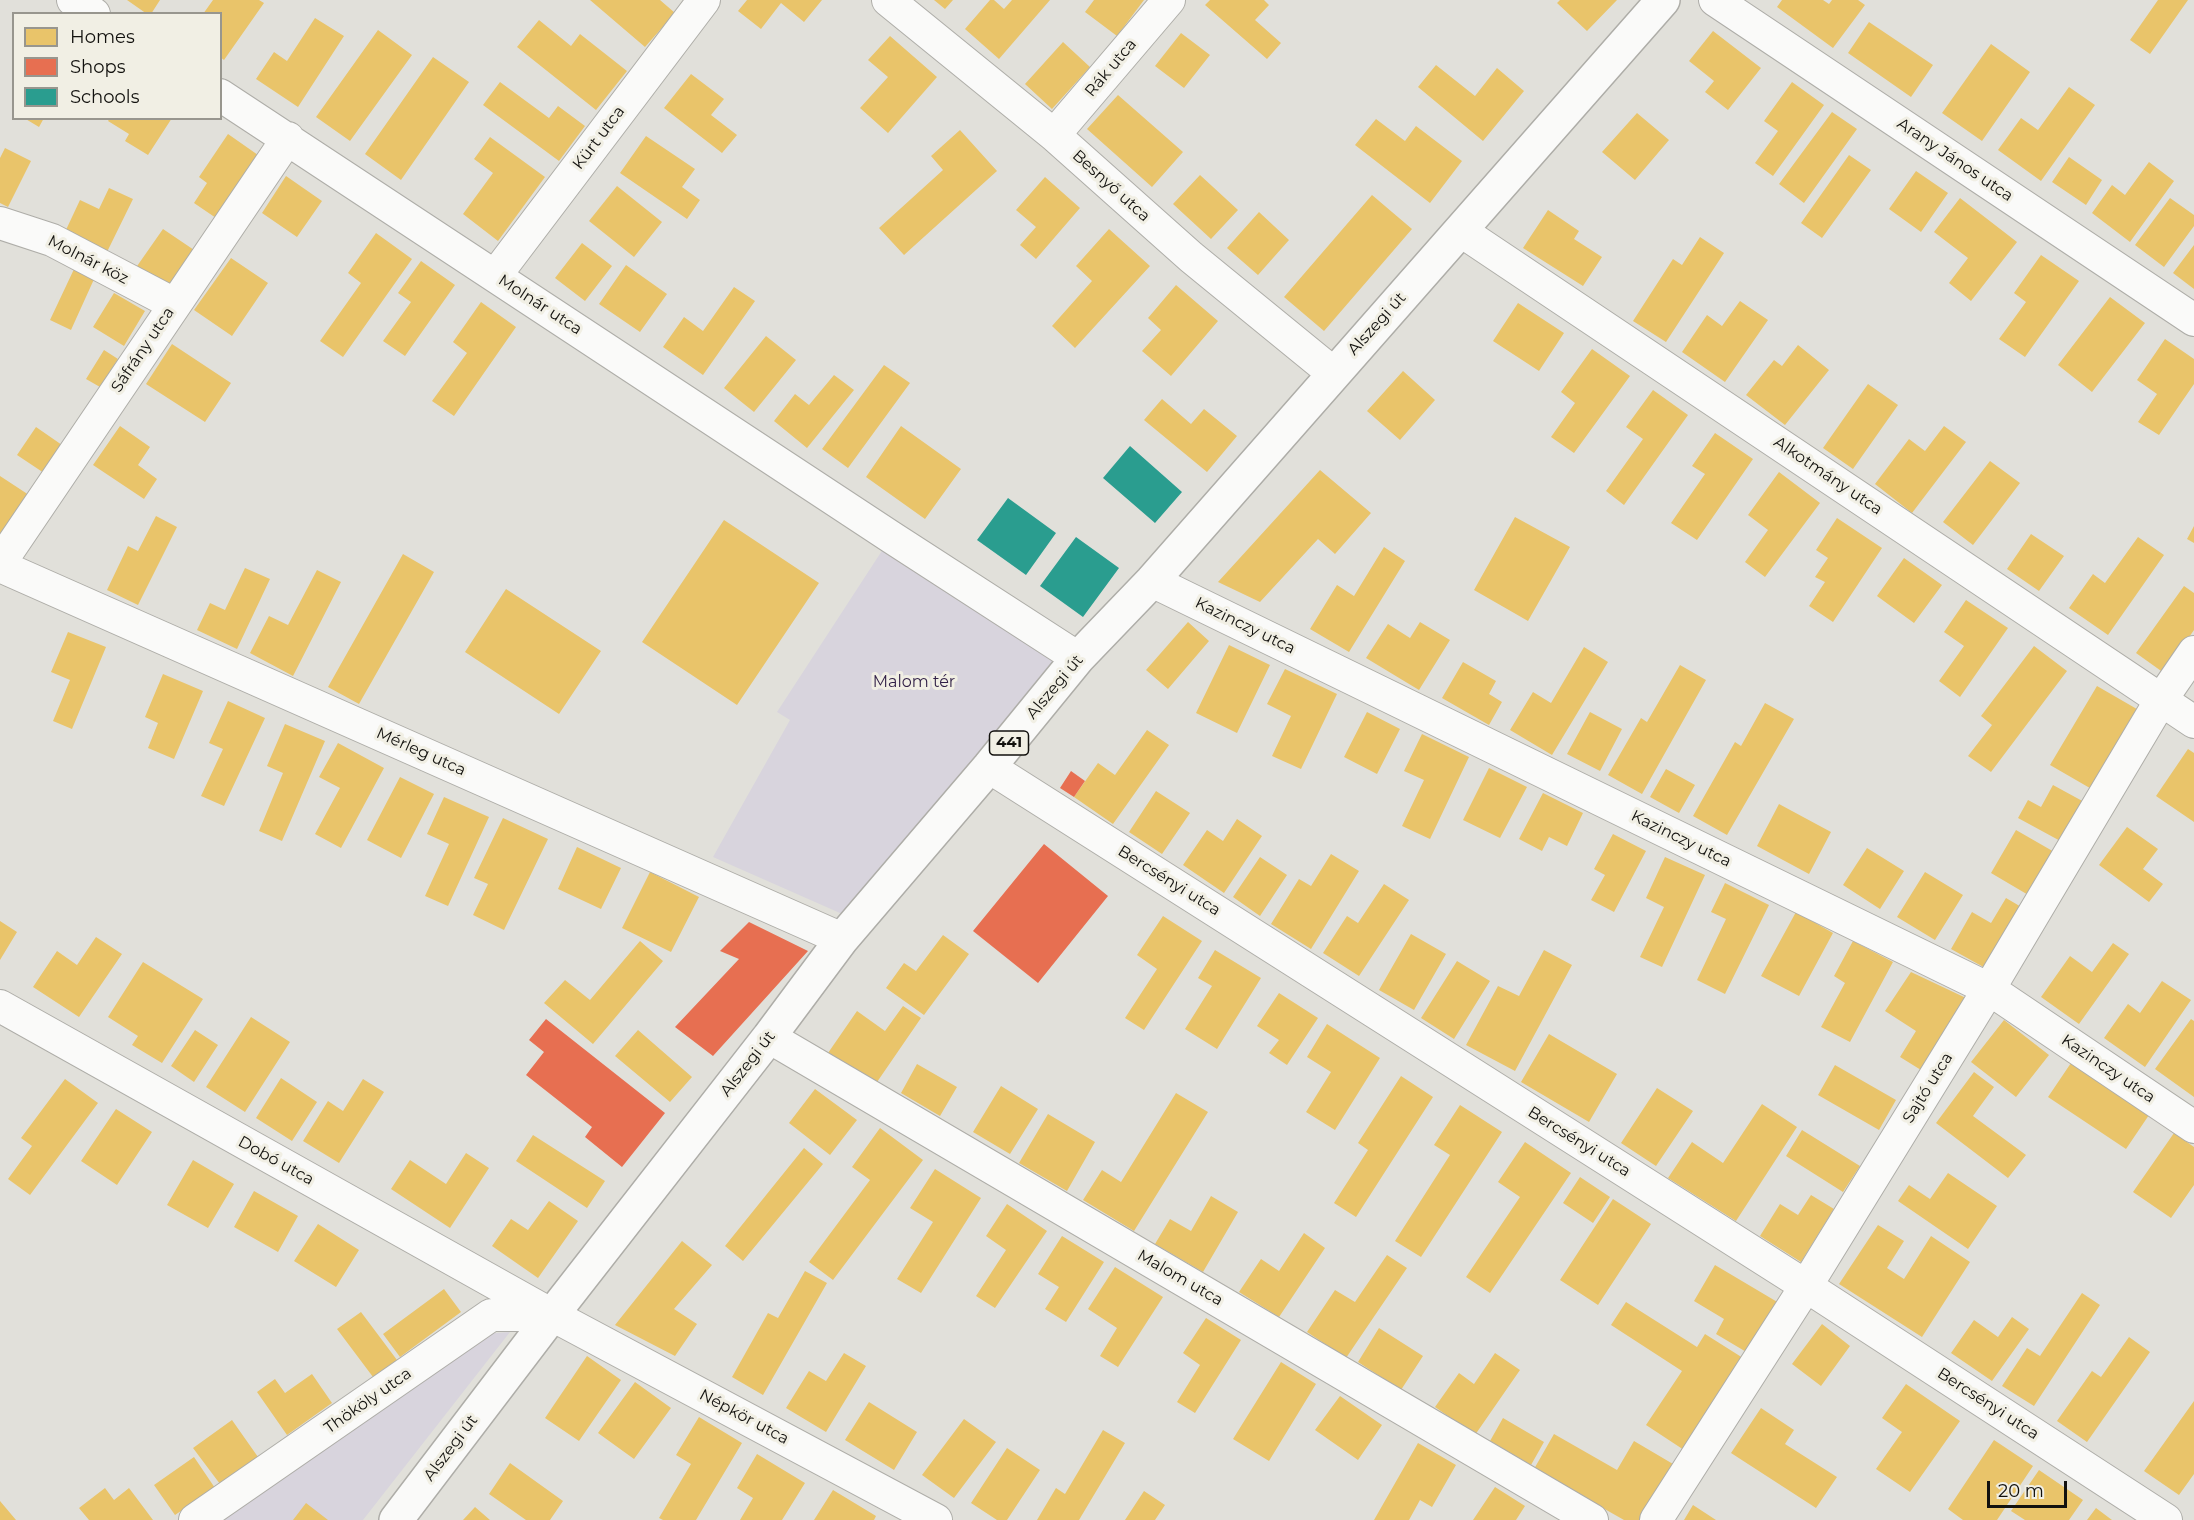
<!DOCTYPE html>
<meta charset="utf-8">
<style>
body{margin:0}
#map{position:relative;width:2194px;height:1520px;overflow:hidden;background:#e1e0da;font-family:Montserrat,sans-serif}
canvas{display:block}
.legend{position:absolute;left:12px;top:12px;width:210px;height:108px;box-sizing:border-box;background:#f1efe4;border:2px solid #98968e;margin:0;padding:8px 10px;list-style:none;font-size:18px;color:#12110e}
.legend li{display:flex;align-items:center;gap:12px;height:30px}
.legend b{width:30px;border:2px solid #98968e}
.scale{position:absolute;left:1987px;top:1481px;width:80px;height:27px;box-sizing:border-box;border:3px solid #12110e;border-top:0;padding-left:8px;font-size:18px;line-height:21px;white-space:nowrap;color:#12110e;-webkit-text-stroke:4px #f1efe4;paint-order:stroke}
</style>
<div id="map">
<canvas width="2194" height="1520"></canvas>
<ul class="legend">
<li><b style="height:16px;background:#e9c46a"></b>Homes</li>
<li><b style="height:16px;background:#e76f51"></b>Shops</li>
<li><b style="height:16px;background:#2a9d8f"></b>Schools</li>
</ul>
<div class="scale">20 m</div>
</div>
<script>
const g = document.querySelector('canvas').getContext('2d');
g.lineJoin = 'round';
function fill(path, color) {
  g.fillStyle = color;
  g.fill(path, 'evenodd');
}
function poly(rows) {
  const path = new Path2D();
  for (const r of rows) {
    path.moveTo(r[0], r[1]);
    for (let i = 2; i < r.length; i += 2) path.lineTo(r[i], r[i + 1]);
  }
  return path;
}
function stroke(path, color, width, dash) {
  g.strokeStyle = color;
  g.lineWidth = width;
  g.lineCap = dash ? 'butt' : 'round';
  g.setLineDash(dash || []);
  g.stroke(path);
}
function write(font, color, halo, rows, align = 'center') {
  g.font = font + ' Montserrat,sans-serif';
  g.lineWidth = 6;
  g.setLineDash([]);
  g.textBaseline = 'middle';
  g.strokeStyle = halo;
  g.fillStyle = color;
  for (const [text, x, y, turn = 0] of rows) {
    g.save();
    g.translate(x, y);
    g.rotate((+turn || 0) * Math.PI / 180);
    g.textAlign = isNaN(turn) ? turn : align;
    if (halo) g.strokeText(text, 0, 0);
    g.fillText(text, 0, 0);
    g.restore();
  }
}
fill(poly([
 [887,543,1060,656,849,917,713,857,790,720,777,712],
 [510,1332,363,1520,220,1520,484,1334]
]), '#d8d4dd');
fill(poly([
 [127,0,160,0,151,14,147,14],
 [213,0,259,0,264,3,224,60,220,57,220,14,203,14],
 [590,0,660,0,675,13,645,47],
 [747,0,822,0,804,22,781,3,761,29,738,11],
 [934,0,953,0,945,9],
 [990,0,994,0,1004,9,1012,0,1050,0,999,59,965,29],
 [1094,0,1144,0,1117,36,1085,12],
 [1210,0,1264,0,1269,5,1255,20,1281,43,1267,59,1205,5],
 [1560,0,1617,0,1587,31,1557,3],
 [1782,0,1823,0,1829,4,1832,0,1858,0,1865,5,1833,48,1777,7],
 [2158,0,2188,0,2150,54,2130,40],
 [315,18,344,36,298,107,256,79,274,52,287,61],
 [539,20,571,46,580,34,627,71,596,110,517,47],
 [1869,22,1933,65,1911,97,1848,53],
 [378,30,412,55,350,141,316,117],
 [1713,31,1761,68,1728,110,1705,92,1714,81,1689,61],
 [1181,33,1210,55,1184,88,1155,66],
 [890,36,937,77,888,133,860,108,888,77,868,60],
 [1063,42,1090,67,1052,109,1025,84],
 [1991,44,2030,72,1982,141,1942,113],
 [433,57,469,82,401,180,365,154],
 [1436,65,1475,96,1497,68,1524,91,1483,141,1418,87],
 [691,74,724,99,711,115,737,135,722,153,664,108],
 [500,82,549,118,558,106,585,126,559,161,483,105],
 [1792,82,1824,105,1773,176,1755,163,1778,131,1764,121],
 [2069,87,2095,105,2041,181,1998,150,2021,118,2038,130],
 [1118,95,1183,152,1152,187,1087,129],
 [1832,112,1857,129,1804,203,1779,184],
 [1637,113,1669,140,1635,180,1602,152],
 [24,118,44,118,39,127],
 [110,118,172,118,148,155,125,141,129,134,108,121],
 [1376,119,1405,141,1416,126,1462,161,1430,203,1355,145],
 [960,130,997,171,904,255,879,228,943,170,931,156],
 [228,134,258,155,216,218,194,203,207,183,199,177],
 [646,136,695,169,682,187,700,200,687,219,620,173],
 [490,137,545,177,498,241,463,214,493,173,474,159],
 [5,148,31,161,8,207,0,203,0,158],
 [1849,155,1871,170,1822,238,1801,223],
 [2069,157,2102,180,2086,205,2052,182],
 [2149,162,2174,181,2130,242,2092,213,2112,185,2125,195],
 [1916,171,1948,193,1921,232,1889,209],
 [1200,175,1238,210,1211,239,1173,204],
 [286,176,322,201,297,237,262,213],
 [1045,177,1080,208,1036,259,1020,245,1036,227,1016,210],
 [617,186,662,222,634,257,589,221],
 [109,188,133,199,107,252,65,232,80,200,99,209],
 [1372,195,1412,229,1324,331,1284,297],
 [1960,198,2017,242,1971,301,1949,283,1968,258,1934,232],
 [2170,198,2194,215,2194,226,2164,267,2135,245],
 [1548,210,1579,231,1574,239,1602,257,1583,286,1523,248],
 [1259,212,1289,240,1258,275,1227,248],
 [163,229,197,252,170,292,135,269],
 [1109,229,1150,266,1075,348,1052,326,1092,281,1076,266],
 [376,233,412,259,343,357,320,341,361,283,348,273],
 [1700,237,1724,253,1666,342,1633,321,1673,259,1682,265],
 [582,243,612,266,585,301,555,278],
 [2194,245,2194,289,2173,273],
 [2041,255,2079,281,2025,357,1999,339,2026,302,2014,293],
 [231,258,268,283,232,336,194,310],
 [421,261,455,285,405,356,383,341,411,302,398,293],
 [626,265,667,294,640,332,599,304],
 [75,267,95,277,71,330,50,320],
 [1176,285,1218,321,1171,376,1142,351,1161,330,1148,318],
 [734,287,755,301,703,375,663,347,684,317,703,331],
 [114,293,145,311,124,346,93,327],
 [2110,297,2145,323,2092,392,2058,365],
 [1740,301,1768,320,1725,382,1682,352,1707,315,1722,326],
 [481,302,516,327,454,416,432,401,467,353,453,342],
 [1518,303,1564,333,1539,371,1493,341],
 [766,336,796,360,754,412,724,388],
 [2165,339,2194,359,2194,384,2159,435,2138,422,2157,394,2137,380],
 [172,344,231,383,205,422,146,384],
 [1798,345,1829,370,1785,425,1746,395,1774,360,1782,366],
 [1592,349,1630,376,1574,453,1551,437,1575,403,1561,392],
 [104,350,118,359,100,387,86,379],
 [884,365,910,383,848,468,822,449],
 [1403,371,1435,400,1400,440,1367,411],
 [834,375,854,390,807,448,774,421,795,394,809,405],
 [1868,384,1898,405,1853,469,1823,448],
 [1653,390,1688,415,1624,505,1606,491,1643,439,1626,427],
 [1162,399,1191,424,1204,409,1237,436,1207,472,1144,420],
 [120,426,150,447,138,465,157,479,144,499,93,465],
 [901,426,961,469,925,519,866,477],
 [1944,426,1966,442,1912,513,1875,484,1909,439,1925,451],
 [36,427,62,445,44,473,17,455],
 [1715,433,1753,459,1697,540,1671,523,1705,474,1692,466],
 [1990,461,2020,483,1973,545,1943,522],
 [1320,470,1371,513,1335,554,1318,539,1260,602,1218,582],
 [1779,472,1820,503,1765,577,1745,562,1768,530,1748,515],
 [0,476,29,495,0,541],
 [156,516,177,527,138,605,107,590,128,546,138,551],
 [1515,517,1570,547,1528,621,1474,590],
 [1837,518,1882,548,1833,622,1809,606,1825,582,1815,577,1828,558,1816,550],
 [724,520,819,583,737,705,642,642],
 [2194,526,2194,543,2187,539],
 [2031,534,2064,556,2039,591,2007,569],
 [2138,537,2164,555,2108,635,2069,608,2093,574,2105,583],
 [1384,547,1405,561,1349,652,1310,629,1337,585,1354,596],
 [403,554,434,572,359,704,328,687],
 [1904,558,1942,585,1914,623,1877,596],
 [245,568,270,579,237,649,197,630,210,603,225,610],
 [317,570,341,582,293,676,250,653,269,616,288,625],
 [2184,586,2194,593,2194,630,2164,673,2136,653],
 [506,589,601,651,559,714,465,652],
 [1966,600,2008,628,1960,697,1939,681,1964,646,1944,632],
 [1188,622,1209,641,1168,689,1146,670],
 [1420,622,1450,640,1419,690,1366,658,1388,624,1410,638],
 [68,632,106,647,72,729,53,721,70,680,51,672],
 [1229,645,1270,665,1237,733,1196,713],
 [2034,646,2067,671,1991,772,1968,756,1992,725,1981,716],
 [1584,647,1608,662,1552,755,1510,730,1533,692,1551,703],
 [1463,662,1496,681,1489,694,1502,702,1489,725,1442,698],
 [1680,665,1706,680,1642,794,1608,775,1641,718,1647,722],
 [1285,669,1337,694,1301,769,1272,756,1291,716,1267,704],
 [163,674,203,691,174,759,148,748,158,723,145,717],
 [2097,686,2142,712,2095,791,2050,765],
 [228,701,265,718,224,806,201,796,223,749,209,743],
 [1765,703,1794,719,1727,835,1693,816,1735,742,1741,746],
 [1367,712,1400,729,1377,774,1344,757],
 [1590,712,1622,729,1600,771,1567,754],
 [285,724,325,741,282,841,259,831,283,773,267,766],
 [1147,730,1169,745,1113,824,1074,797,1098,763,1115,775],
 [1422,734,1469,757,1430,839,1402,826,1424,780,1404,771],
 [338,743,384,768,341,848,315,834,340,788,319,777],
 [2188,749,2194,753,2194,822,2156,796],
 [1489,768,1527,787,1500,838,1463,820],
 [1666,769,1695,785,1679,813,1650,797],
 [400,777,434,794,401,858,367,840],
 [2053,785,2086,803,2064,843,2018,818,2028,800,2041,807],
 [1156,791,1190,813,1162,854,1129,832],
 [1543,793,1583,813,1567,846,1549,837,1542,851,1519,839],
 [444,797,489,817,448,906,425,896,449,844,427,834],
 [1779,804,1831,832,1809,874,1757,846],
 [503,818,548,839,504,930,473,915,488,884,474,878],
 [1237,819,1262,836,1224,893,1183,865,1207,830,1223,841],
 [2127,827,2158,849,2143,869,2163,884,2149,902,2099,865],
 [2016,830,2056,853,2030,896,1991,873],
 [1613,834,1646,851,1614,912,1591,900,1605,875,1594,869],
 [577,847,621,868,601,909,558,889],
 [1867,848,1904,871,1880,909,1843,885],
 [1331,854,1359,871,1311,949,1271,924,1299,879,1311,886],
 [1260,857,1287,875,1260,916,1233,897],
 [1665,857,1705,875,1662,967,1640,957,1664,907,1646,898],
 [650,872,699,897,671,952,622,928],
 [1925,872,1963,895,1935,940,1897,917],
 [1725,883,1769,905,1725,994,1697,980,1726,919,1711,912],
 [1384,884,1409,900,1359,976,1323,953,1347,916,1358,923],
 [2006,898,2023,908,1987,969,1951,949,1972,912,1991,923],
 [1796,912,1833,933,1799,996,1761,976],
 [1163,916,1202,941,1144,1030,1125,1018,1157,969,1137,955],
 [0,921,17,932,0,960],
 [1411,934,1446,954,1414,1010,1379,990],
 [943,935,969,954,924,1015,886,988,904,963,916,971],
 [96,937,122,954,79,1017,33,987,57,951,77,965],
 [640,941,663,961,593,1044,544,1003,565,980,590,1000],
 [1853,941,1893,962,1850,1042,1821,1027,1845,983,1834,976],
 [2113,943,2129,954,2079,1024,2041,997,2070,956,2092,972],
 [1215,950,1261,978,1217,1049,1185,1029,1212,986,1198,978],
 [1544,950,1572,965,1515,1071,1466,1045,1498,986,1519,996],
 [1457,961,1490,981,1454,1039,1421,1018],
 [143,962,203,999,162,1063,132,1045,138,1036,108,1017],
 [1911,972,1966,998,1921,1070,1900,1057,1916,1031,1885,1011],
 [2162,981,2191,1000,2145,1067,2104,1038,2128,1004,2140,1013],
 [1279,993,1318,1018,1287,1065,1269,1053,1279,1040,1257,1026],
 [903,1006,921,1018,875,1085,828,1053,857,1011,885,1031],
 [251,1017,290,1042,245,1112,206,1087],
 [2191,1019,2194,1021,2194,1097,2155,1069],
 [2004,1020,2049,1055,2016,1097,1971,1062],
 [1327,1024,1380,1058,1335,1130,1306,1112,1331,1072,1307,1057],
 [195,1030,218,1045,194,1082,171,1066],
 [638,1030,692,1077,670,1102,615,1056],
 [1549,1034,1617,1074,1589,1122,1521,1082],
 [2071,1063,2149,1115,2126,1149,2048,1097],
 [917,1064,957,1087,940,1116,901,1093],
 [1835,1065,1896,1100,1879,1130,1818,1095],
 [1974,1072,1994,1087,1973,1116,2026,1155,2008,1178,1936,1123],
 [1401,1076,1433,1097,1356,1217,1334,1203,1368,1150,1358,1143],
 [281,1078,317,1102,292,1141,256,1118],
 [65,1079,98,1103,30,1195,8,1179,32,1146,21,1138],
 [363,1079,384,1092,339,1163,303,1141,328,1101,343,1111],
 [1001,1086,1038,1109,1010,1154,973,1132],
 [1657,1088,1693,1111,1656,1166,1621,1143],
 [815,1089,857,1120,830,1155,789,1123],
 [1176,1093,1208,1112,1134,1231,1083,1200,1102,1170,1121,1182],
 [1762,1104,1797,1127,1736,1221,1668,1178,1692,1142,1723,1163],
 [1460,1105,1502,1132,1421,1257,1395,1241,1450,1155,1434,1145],
 [116,1109,152,1132,117,1185,81,1161],
 [1048,1114,1095,1142,1067,1191,1019,1163],
 [880,1128,923,1160,833,1280,809,1262,870,1180,852,1167],
 [1802,1130,1860,1166,1843,1192,1786,1156],
 [2174,1133,2194,1147,2194,1185,2171,1218,2133,1192],
 [533,1135,605,1181,587,1208,516,1161],
 [1525,1142,1571,1173,1490,1293,1466,1277,1520,1197,1498,1182],
 [804,1148,823,1164,743,1261,725,1246],
 [466,1153,489,1168,450,1228,391,1189,410,1160,446,1184],
 [193,1160,234,1184,208,1228,167,1205],
 [935,1169,981,1198,921,1293,897,1279,933,1222,910,1208],
 [1948,1173,1997,1206,1968,1249,1898,1201,1909,1185,1930,1199],
 [1580,1177,1610,1197,1593,1223,1563,1203],
 [254,1191,298,1216,278,1252,234,1227],
 [1811,1195,1834,1209,1801,1262,1760,1236,1780,1204,1798,1215],
 [1211,1196,1238,1212,1203,1272,1155,1244,1170,1219,1191,1231],
 [1613,1199,1651,1224,1598,1305,1560,1280],
 [549,1201,578,1221,538,1278,492,1246,511,1219,528,1230],
 [1007,1204,1047,1231,995,1308,976,1296,1006,1250,986,1236],
 [318,1224,359,1250,336,1287,294,1261],
 [1878,1225,1904,1241,1887,1268,1904,1279,1931,1236,1970,1262,1922,1337,1839,1284],
 [1304,1233,1325,1248,1279,1317,1239,1292,1261,1259,1279,1271],
 [1062,1236,1104,1262,1066,1322,1045,1309,1059,1287,1038,1274],
 [682,1241,712,1265,674,1309,697,1324,675,1356,615,1325],
 [1387,1255,1407,1268,1346,1358,1307,1332,1335,1290,1355,1302],
 [1715,1265,1779,1303,1748,1353,1716,1334,1724,1319,1694,1301],
 [1115,1267,1163,1297,1118,1367,1100,1356,1117,1328,1088,1309],
 [805,1271,827,1283,763,1395,732,1377,768,1313,778,1318],
 [444,1289,461,1312,400,1357,383,1334],
 [2082,1293,2100,1305,2034,1406,2002,1386,2027,1348,2040,1356],
 [1626,1302,1697,1347,1705,1334,1743,1358,1684,1450,1646,1425,1682,1371,1611,1325],
 [361,1312,397,1360,373,1377,337,1329],
 [2012,1317,2029,1329,1992,1381,1951,1353,1974,1320,1998,1337],
 [1206,1318,1241,1340,1195,1413,1177,1402,1200,1365,1183,1353],
 [1822,1324,1850,1346,1821,1386,1792,1364],
 [1379,1328,1423,1356,1401,1390,1358,1362],
 [2129,1337,2150,1352,2087,1442,2057,1421,2092,1371,2101,1377],
 [844,1353,866,1366,826,1432,786,1408,809,1371,826,1381],
 [1495,1353,1520,1370,1475,1435,1435,1407,1459,1373,1474,1384],
 [587,1356,621,1380,579,1441,545,1418],
 [1281,1362,1316,1384,1269,1461,1233,1439],
 [312,1374,332,1403,287,1435,257,1392,275,1379,285,1393],
 [635,1382,671,1408,634,1459,598,1433],
 [1906,1384,1960,1421,1910,1492,1876,1469,1902,1432,1882,1418],
 [1340,1396,1382,1425,1358,1460,1315,1430],
 [2194,1401,2194,1474,2179,1495,2144,1471],
 [869,1402,917,1432,894,1470,845,1440],
 [1761,1408,1794,1430,1785,1444,1837,1477,1816,1508,1731,1453],
 [699,1417,742,1443,696,1520,663,1520,659,1518,691,1464,676,1455],
 [1503,1418,1544,1442,1531,1465,1490,1441],
 [964,1419,996,1442,954,1498,922,1475],
 [232,1420,258,1457,220,1484,193,1448],
 [1103,1430,1125,1443,1079,1520,1037,1520,1056,1488,1065,1494],
 [1554,1434,1617,1470,1634,1441,1673,1464,1641,1520,1624,1520,1534,1469],
 [1994,1440,2033,1466,1997,1520,1963,1520,1948,1509],
 [1418,1443,1456,1465,1432,1507,1420,1500,1409,1520,1374,1520],
 [1007,1448,1040,1470,1007,1520,997,1520,971,1503],
 [757,1454,805,1483,782,1520,740,1520,753,1498,737,1488],
 [194,1457,215,1488,175,1515,154,1485],
 [510,1463,563,1501,550,1520,526,1520,489,1494],
 [2039,1470,2083,1500,2069,1520,2025,1520,2011,1511],
 [1495,1487,1525,1506,1516,1520,1473,1520],
 [105,1488,114,1500,129,1488,153,1520,89,1520,79,1508],
 [833,1490,876,1516,874,1520,814,1520],
 [1144,1491,1165,1505,1155,1520,1125,1520],
 [0,1501,16,1520,0,1520],
 [306,1503,328,1520,293,1520],
 [1693,1505,1716,1520,1684,1520],
 [475,1507,490,1520,463,1520],
 [2096,1508,2112,1520,2087,1520]
]), '#e9c46a');
fill(poly([
 [1071,771,1085,781,1074,797,1060,788],
 [1044,844,1108,896,1038,983,973,931],
 [749,922,808,951,713,1056,675,1027,739,959,720,951],
 [546,1019,665,1113,622,1167,585,1137,592,1127,526,1075,544,1052,529,1040]
]), '#e76f51');
fill(poly([
 [1130,446,1182,492,1155,523,1103,478],
 [1008,498,1056,533,1026,575,977,540],
 [1076,537,1119,568,1083,617,1040,586]
]), '#2a9d8f');
const minor = poly([
 [73,0,94,14],
 [888,0,1054,135,1191,257,1333,373],
 [1715,0,2194,320],
 [220,95,891,537,1078,658],
 [1054,135,1169,0],
 [0,223,52,240,174,304],
 [1461,231,2194,722],
 [495,276,704,0],
 [0,563,288,138],
 [0,566,842,939],
 [1152,581,1989,989,2194,1127],
 [989,767,1806,1286,2166,1520],
 [0,1006,552,1315,936,1520],
 [769,1037,1592,1520],
 [195,1520,491,1315,548,1315],
 [1656,1520,1806,1286,1989,989,2161,700,2194,652]
]);
const primary = poly([
 [396,1520,552,1315,769,1037,842,939,989,767,1078,658,1152,581,1663,0]
]);
stroke(minor, '#aeada8', 34);
stroke(primary, '#aeada8', 36);
stroke(minor, '#fafaf9', 32);
stroke(primary, '#fafaf9', 33);
for (const [x, y, w] of [
 [1009,743,39]
]) {
  const box = new Path2D();
  box.roundRect(x - w / 2, y - 12, w, 24, 4.5);
  g.fillStyle = '#f1efe4';
  g.fill(box);
  stroke(box, '#12110e', 1.5);
}
write('bold 15px', '#12110e', null, [
 ["441",1009,743]
]);
write('16px', '#12110e', '#f1efe4', [
 ["Rák utca",1111,68,-50],
 ["Kürt utca",599,138,-53],
 ["Arany János utca",1955,160,34],
 ["Besnyő utca",1111,186,42],
 ["Molnár köz",88,260,27],
 ["Molnár utca",540,305,33],
 ["Alszegi út",1377,324,-48],
 ["Sáfrány utca",143,350,-56],
 ["Alkotmány utca",1828,476,34],
 ["Kazinczy utca",1245,626,26],
 ["Alszegi út",1055,687,-50],
 ["Mérleg utca",421,752,24],
 ["Kazinczy utca",1681,839,26],
 ["Bercsényi utca",1169,881,32],
 ["Alszegi út",748,1064,-52],
 ["Kazinczy utca",2108,1069,34],
 ["Sajtó utca",1928,1088,-58],
 ["Bercsényi utca",1579,1142,32],
 ["Dobó utca",276,1161,29],
 ["Malom utca",1180,1278,30],
 ["Thököly utca",368,1401,-35],
 ["Bercsényi utca",1988,1404,33],
 ["Népkör utca",744,1417,28],
 ["Alszegi út",451,1448,-53]
]);
write('16px', '#301f46', '#f1efe4', [
 ["Malom tér",914,682]
]);
</script>
